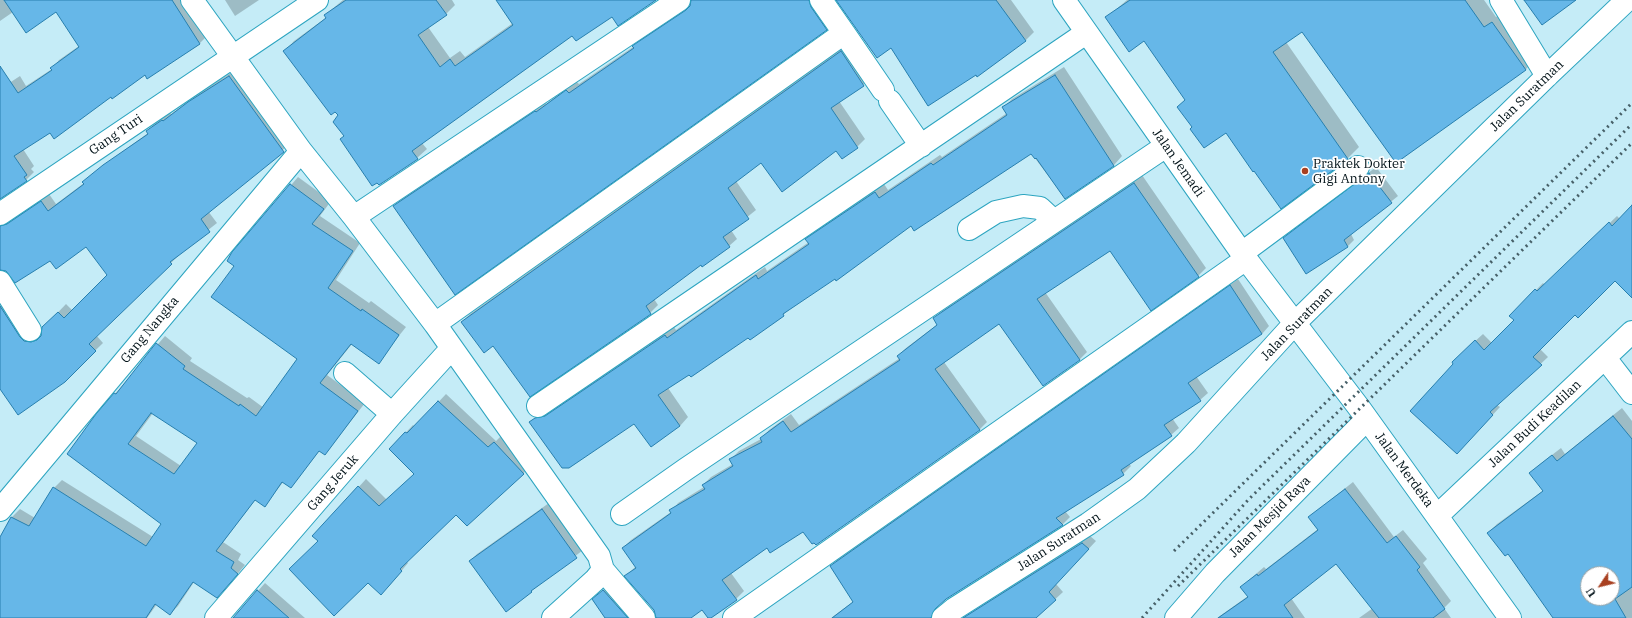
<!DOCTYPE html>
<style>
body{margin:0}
#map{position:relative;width:1632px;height:618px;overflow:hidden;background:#c5ecf7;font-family:"IBM Plex Serif",serif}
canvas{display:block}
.north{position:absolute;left:1580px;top:566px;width:40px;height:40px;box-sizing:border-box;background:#fff;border:1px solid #99a0a2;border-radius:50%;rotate:235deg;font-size:11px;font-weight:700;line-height:16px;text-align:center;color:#001117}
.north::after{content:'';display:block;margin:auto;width:14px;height:18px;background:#a84020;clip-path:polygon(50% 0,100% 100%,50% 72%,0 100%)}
</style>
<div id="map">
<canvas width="1632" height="618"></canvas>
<div class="north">U</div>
</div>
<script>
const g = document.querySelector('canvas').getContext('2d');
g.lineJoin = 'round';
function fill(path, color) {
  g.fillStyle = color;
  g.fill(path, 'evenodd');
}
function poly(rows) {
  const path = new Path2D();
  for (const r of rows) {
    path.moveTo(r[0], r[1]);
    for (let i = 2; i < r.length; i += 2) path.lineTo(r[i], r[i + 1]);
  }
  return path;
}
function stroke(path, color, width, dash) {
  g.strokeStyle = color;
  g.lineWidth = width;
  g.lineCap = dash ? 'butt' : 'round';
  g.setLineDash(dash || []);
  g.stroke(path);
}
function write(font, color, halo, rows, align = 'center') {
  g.font = font + ' "IBM Plex Serif",serif';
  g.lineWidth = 3.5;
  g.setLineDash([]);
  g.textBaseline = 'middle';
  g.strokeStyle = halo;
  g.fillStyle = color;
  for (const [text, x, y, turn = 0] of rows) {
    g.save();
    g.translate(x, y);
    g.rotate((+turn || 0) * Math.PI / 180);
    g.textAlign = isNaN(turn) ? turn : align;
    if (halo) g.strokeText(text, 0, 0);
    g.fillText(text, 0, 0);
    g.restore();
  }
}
fill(poly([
 [0,0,185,0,207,36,199,44,145,74,23,149,34,166,31,169,34,172,26,180,0,198,0,89,20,76,26,86,52,69,59,60,79,46,56,11,13,12,0,21],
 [225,0,259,0,235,16],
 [343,0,452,0,455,5,446,14,428,27,450,58,460,51,465,57,513,23,497,0,655,0,612,15,573,35,422,143,427,149,417,158,345,136,340,115,285,51,294,41,327,17,325,15],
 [692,0,823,0,835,20,826,29,394,206,403,197,545,102,546,104,576,81,579,84,633,47,643,37,691,4],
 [837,0,1011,0,1034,32,1026,40,977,76,891,47],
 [1127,0,1484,0,1496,17,1504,11,1537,58,1526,69,1396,161,1303,30,1286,42,1359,147,1348,158,1281,207,1226,131,1193,127,1186,99,1144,40,1106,18],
 [849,43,871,77,863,85,839,101,865,139,857,147,761,162,736,181,756,210,731,230,737,239,729,246,701,263,654,299,658,305,650,313,494,344,462,322,470,314],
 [1064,67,1122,156,1114,165,1065,198,1031,153,911,225,792,307,783,315,668,388,688,417,680,426,635,422,531,422,545,409,555,408,674,327,676,330,765,267,767,271,809,242,807,239,815,231,884,184,888,190,940,155,942,157,1007,113,1004,107,1012,99],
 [237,69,291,143,208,211,217,223,178,254,179,255,171,263,96,335,103,343,64,381,0,387,0,285,39,335,42,334,43,328,66,304,72,310,109,275,86,246,50,259,6,270,0,269,0,226,49,194,56,204,84,183,92,174,148,133,147,131,155,123,170,112,171,114,198,94],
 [1376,167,1398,196,1351,234,1354,240,1348,246,1307,273,1285,238],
 [1142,175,1206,268,1198,276,1110,250,1045,292,1087,352,1079,360,999,323,944,362,987,422,979,430,803,530,768,547,731,573,744,591,736,599,702,608,689,618,660,618,626,576,636,566,623,548,631,540,671,512,678,503,704,487,703,485,711,477,733,464,731,459,739,451,761,439,769,430,791,414,799,425,900,358,898,356,906,348,938,324,934,319,942,311],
 [298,177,331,201,320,216,360,243,336,280,369,303,371,301,406,327,378,362,352,344,327,375,365,403,325,454,320,450,291,487,284,481,265,505,256,499,223,542,241,554,238,560,245,565,225,589,194,582,178,606,170,614,157,604,147,618,0,618,0,539,12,517,20,509,35,518,54,488,62,480,153,537,162,524,69,454,115,394,165,336,192,358,190,361,247,398,249,397,264,408,298,358,235,265,233,253],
 [153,413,198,443,181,466,136,436],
 [1632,207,1632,282,1615,280,1575,313,1540,349,1548,357,1497,405,1500,407,1464,446,1454,364,1460,355,1483,334,1492,343,1516,320,1511,315,1543,283,1545,285,1617,216,1620,219],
 [1238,279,1269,326,1262,334,1196,376,1208,393,1200,400,1172,418,1179,428,1171,435,1129,464,1131,466,1123,474,1065,511,1070,517,1063,524,911,618,831,618,854,601,831,566,838,559],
 [446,394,496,441,502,435,530,466,523,474,456,513,406,561,408,563,389,586,314,536,366,479,387,500,415,473,390,449,413,425,415,427],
 [1622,408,1632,421,1632,618,1555,618,1508,553,1488,533,1497,524,1544,490,1531,473,1539,465,1561,448,1565,454],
 [1588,574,1612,574,1612,598,1588,598],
 [1353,482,1394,537,1403,530,1427,559,1423,563,1451,601,1444,608,1451,618,1359,618,1373,608,1337,563,1291,598,1305,618,1217,618,1248,596,1242,587,1249,580,1264,567,1266,569,1318,529,1309,517],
 [549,503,583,550,506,611,470,561,477,554],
 [1090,536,1096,541,1056,584,1063,592,1035,618,962,618],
 [265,583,305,618,234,618],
 [611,584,641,618,606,618,600,593]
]), '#0003');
const building = poly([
 [4,0,172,0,200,44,147,79,145,75,112,99,111,97,54,139,50,133,14,156,27,175,24,177,27,181,0,199,0,66,18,93,52,70,50,68,79,47,56,12,26,33,4,0],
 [346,0,436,0,447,15,418,35,440,67,450,59,455,66,513,25,496,0,656,0,618,26,612,17,576,41,572,36,412,151,418,159,379,185,377,183,372,186,340,139,344,136,333,122,338,115,335,112,331,115,283,51,326,18,324,15,346,0],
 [691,0,809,0,811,7,827,30,455,295,393,206,535,111,536,112,566,90,569,93,634,48,632,46,686,10,690,6,691,0],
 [836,0,996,0,1026,41,977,77,976,75,928,106,891,48,877,58,836,0],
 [1130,0,1465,0,1484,27,1492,22,1526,70,1396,163,1302,32,1273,52,1348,159,1281,209,1254,171,1253,172,1226,133,1204,148,1190,129,1192,127,1177,107,1185,100,1144,41,1129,52,1105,17,1130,0],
 [1524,0,1576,0,1542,25,1524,0],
 [841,51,864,86,831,108,858,148,842,159,836,151,782,192,761,163,728,188,749,219,723,237,730,247,702,267,701,265,646,306,651,314,530,397,493,346,484,353,461,322,841,51],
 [1055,75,1114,166,1065,199,1036,158,1035,159,1031,154,914,231,911,226,836,281,835,279,783,314,784,316,750,340,748,338,691,377,689,375,658,395,680,426,651,447,634,424,569,468,562,468,529,422,535,418,545,416,665,335,667,338,756,275,758,279,809,244,805,239,875,192,879,198,931,163,933,165,1007,115,1002,107,1055,75],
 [229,76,284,152,201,219,210,232,170,262,172,264,89,344,96,351,65,382,18,415,0,389,0,306,20,337,24,341,31,342,37,340,41,336,42,327,58,312,64,318,107,275,86,247,56,269,50,261,15,283,6,271,0,270,0,226,7,224,41,201,48,211,84,184,82,182,103,165,148,134,146,131,162,120,163,121,188,102,229,76],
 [1369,173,1392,203,1344,240,1348,247,1306,274,1283,238,1369,173],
 [1134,183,1199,277,1151,311,1110,251,1037,299,1080,360,1043,386,999,324,935,369,980,430,816,545,814,543,812,544,803,532,770,553,767,548,722,580,737,600,711,618,708,618,702,610,691,618,656,618,654,610,624,576,636,568,622,548,671,513,669,510,705,489,702,485,733,466,729,459,762,442,760,438,783,421,791,432,900,360,897,356,937,325,933,318,1134,183],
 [290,184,324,209,312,224,353,251,328,288,361,311,362,309,399,335,379,364,351,344,320,383,358,411,325,455,319,451,291,488,282,482,265,507,255,500,216,551,234,562,231,568,238,574,217,598,193,582,170,615,155,604,146,618,0,618,0,537,11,517,29,526,53,487,146,546,161,524,67,454,96,414,114,393,116,394,156,343,185,366,183,369,239,406,240,404,256,416,297,359,211,297,234,266,227,261,232,252,290,184],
 [151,413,197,443,174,474,128,444,151,413],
 [1632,205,1632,298,1615,281,1578,318,1575,315,1533,357,1542,365,1490,412,1493,415,1457,454,1410,411,1453,364,1452,362,1475,340,1484,350,1514,320,1509,316,1535,289,1537,291,1609,222,1612,226,1632,205],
 [1230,285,1262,334,1188,383,1201,401,1164,425,1172,436,1121,470,1124,475,1056,518,1063,525,946,599,935,609,931,618,832,618,853,602,830,566,1230,285],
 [438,401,488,447,494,442,524,474,467,526,456,515,400,569,402,571,381,595,368,583,334,616,289,569,318,541,312,536,358,486,379,506,414,474,389,449,405,432,407,433,438,401],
 [1613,416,1632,439,1632,587,1615,599,1626,618,1553,618,1508,554,1505,556,1487,533,1543,491,1529,473,1552,455,1557,461,1613,416],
 [1588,574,1612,574,1612,598,1588,598,1588,574],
 [1345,489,1387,543,1396,536,1420,567,1417,570,1445,609,1433,618,1379,618,1336,564,1284,605,1293,618,1218,618,1248,597,1240,587,1257,574,1258,576,1318,530,1308,517,1345,489],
 [542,509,577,558,531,591,532,592,506,612,469,561,542,509],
 [1082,543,1089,549,1049,592,1056,600,1036,618,963,618,1082,543],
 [257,590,289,618,233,618,257,590],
 [603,590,628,618,605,618,592,599,603,590]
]);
fill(building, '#66b7e8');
stroke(building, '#277fae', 1);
const minor = poly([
 [192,0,301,151,354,217,435,324,599,556,603,570,595,580,553,618],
 [1064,0,1246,259,1360,409,1510,618],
 [1501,0,1547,76],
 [844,33,883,90],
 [890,101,921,146],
 [0,214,317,0],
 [354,217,679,0],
 [969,229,996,212,1023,206,1040,208,1054,221],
 [1242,253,1358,167],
 [0,282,30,330],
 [435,324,844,33,821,0],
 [1605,358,1632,393],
 [345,373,392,414],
 [538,406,1086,33],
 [0,510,301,151],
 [622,514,686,469,1166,146],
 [1437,516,1632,332],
 [603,570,644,618],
 [216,618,392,414,451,349],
 [734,618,1246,259],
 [943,618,954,609,1088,524,1137,489,1186,443,1295,323,1547,76,1627,0],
 [1176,618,1215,573,1367,419]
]);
stroke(minor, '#2da5c0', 24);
stroke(minor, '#fff', 22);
stroke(poly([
 [1174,551,1632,103],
 [1178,586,1632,143],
 [1142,618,1248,500,1632,124]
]), '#476068', 3, [2, 4]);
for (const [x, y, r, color] of [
 [1305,171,4,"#a84020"]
]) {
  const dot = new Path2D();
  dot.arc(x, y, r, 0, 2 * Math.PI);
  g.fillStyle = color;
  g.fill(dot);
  stroke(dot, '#fff', 1.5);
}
write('13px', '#001117', '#fff', [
 ["Jalan Suratman",1527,96,-44],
 ["Gang Turi",116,135,-34],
 ["Jalan Jemadi",1178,163,55],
 ["Jalan Suratman",1297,324,-46],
 ["Gang Nangka",150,330,-50],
 ["Jalan Budi Keadilan",1535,424,-43],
 ["Jalan Merdeka",1404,470,54],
 ["Gang Jeruk",333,483,-49],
 ["Jalan Mesjid Raya",1270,517,-45],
 ["Jalan Suratman",1059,542,-33]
]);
write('13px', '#001117', '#fff', [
 ["Praktek Dokter",1313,164],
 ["Gigi Antony",1313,179]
], 'left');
</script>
